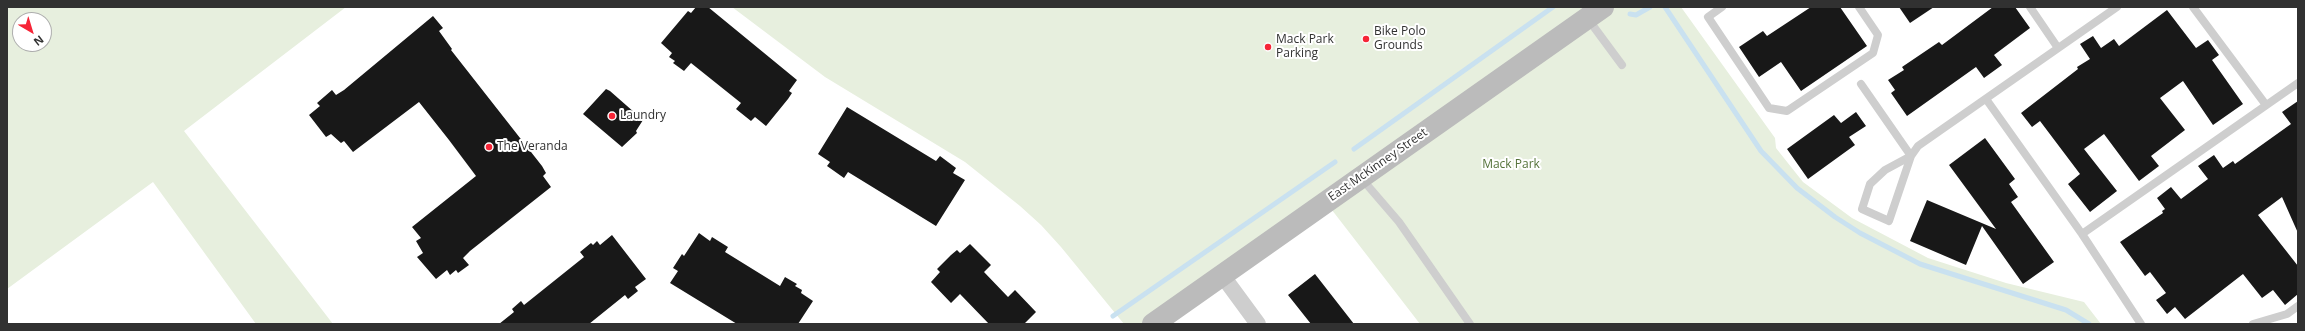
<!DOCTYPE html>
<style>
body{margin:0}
#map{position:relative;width:2305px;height:331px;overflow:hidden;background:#fff;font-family:"Open Sans",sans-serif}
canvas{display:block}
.frame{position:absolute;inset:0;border:8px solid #313131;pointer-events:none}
.north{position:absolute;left:12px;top:12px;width:40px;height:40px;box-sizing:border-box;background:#fff;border:1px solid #adadad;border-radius:50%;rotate:142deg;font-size:11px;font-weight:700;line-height:16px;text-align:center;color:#313131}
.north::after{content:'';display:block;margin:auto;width:14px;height:18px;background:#f62537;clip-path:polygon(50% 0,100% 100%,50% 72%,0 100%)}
</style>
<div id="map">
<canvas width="2305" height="331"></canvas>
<div class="frame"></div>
<div class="north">N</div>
</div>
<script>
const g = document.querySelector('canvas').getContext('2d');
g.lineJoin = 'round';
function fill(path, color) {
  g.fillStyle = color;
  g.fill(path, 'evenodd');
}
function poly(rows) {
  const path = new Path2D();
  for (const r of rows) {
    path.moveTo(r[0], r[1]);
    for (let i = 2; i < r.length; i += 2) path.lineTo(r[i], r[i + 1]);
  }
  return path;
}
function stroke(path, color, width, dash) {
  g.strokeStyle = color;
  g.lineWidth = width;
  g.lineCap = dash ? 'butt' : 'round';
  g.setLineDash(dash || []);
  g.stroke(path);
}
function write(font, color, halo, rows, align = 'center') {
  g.font = font + ' "Open Sans",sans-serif';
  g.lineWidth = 4;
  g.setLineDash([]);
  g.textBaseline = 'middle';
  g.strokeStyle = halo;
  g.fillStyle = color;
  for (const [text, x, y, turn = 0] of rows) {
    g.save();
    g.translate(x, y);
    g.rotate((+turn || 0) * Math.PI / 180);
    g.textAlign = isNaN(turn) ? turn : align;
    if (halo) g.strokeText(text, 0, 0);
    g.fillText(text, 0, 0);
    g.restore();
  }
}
fill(poly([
 [7,7,346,7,184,131,333,324,256,324,153,182,7,289],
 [20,20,44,20,44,44,20,44],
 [732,7,1681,7,1775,138,1776,148,1803,182,1852,218,1928,258,2006,283,2084,302,2101,324,1420,324,1325,201,1153,324,1124,324,1061,247,1041,225,1020,206,965,162,825,77]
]), '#e7efde');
stroke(poly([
 [1665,7,1761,151,1797,188,1835,217,1860,233,1920,264,2066,310,2089,324],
 [1630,14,1636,15,1650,7],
 [1354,149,1553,7],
 [1113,316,1335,162]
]), '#c9e1f0', 5);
fill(poly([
 [696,7,708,7,797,80,789,91,792,93,788,99,766,126,755,117,751,121,736,109,741,103,691,63,684,71,673,63,675,61,669,57,672,53,661,43,688,11,691,13],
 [1811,7,1840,7,1867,46,1801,91,1781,62,1759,77,1739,47,1763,31,1767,36],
 [1899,7,1934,7,1910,23],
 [1993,7,2015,7,2030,28,1994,55,2002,65,1984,78,1976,67,1907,116,1891,93,1895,90,1888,80,1904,70,1902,67,1939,42,1942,45],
 [2167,10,2196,48,2208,40,2219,55,2212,60,2243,104,2213,125,2183,81,2160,98,2185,130,2151,156,2159,166,2139,181,2104,134,2084,149,2117,191,2090,212,2068,184,2080,174,2040,121,2032,127,2021,113,2078,69,2077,67,2090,59,2080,44,2093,36,2101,48,2114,39,2119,46],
 [433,16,443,28,439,31,452,49,451,50,542,166,546,173,543,176,551,187,470,251,463,258,469,265,458,273,456,270,450,275,447,270,436,279,417,257,423,253,416,241,421,238,412,227,476,176,449,140,419,102,353,152,344,141,341,143,331,134,326,137,309,115,320,106,317,103,332,90,336,95,344,90],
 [606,89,610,91,643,120,636,131,637,133,622,147,583,114],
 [2298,101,2298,233,2282,197,2258,215,2298,266,2298,294,2285,305,2273,290,2262,298,2243,274,2185,319,2175,307,2167,314,2156,300,2166,293,2150,272,2145,276,2120,242,2163,213,2162,211,2165,209,2157,198,2171,187,2181,199,2208,179,2198,166,2214,155,2223,168,2233,161,2235,164,2291,124,2282,112],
 [847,107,936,161,940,156,956,168,953,173,965,180,936,226,848,172,844,178,827,166,830,162,818,154],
 [1856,112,1866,126,1849,137,1855,145,1808,179,1787,149,1834,115,1841,123],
 [1985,138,2015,179,2009,184,2018,197,2011,202,2054,262,2023,284,1982,226,1966,265,1910,241,1927,200,1996,229,1949,165],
 [699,233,710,241,712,237,728,247,725,252,780,286,785,277,797,284,795,286,802,290,801,293,813,301,798,324,737,324,670,283,678,271,673,268,682,254,684,256],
 [612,235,646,279,635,287,638,291,628,299,625,295,589,324,499,324,514,312,512,309,521,301,524,305,584,257,580,252,591,243,593,245,597,241,600,245],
 [970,244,991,265,984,272,1008,297,1015,290,1036,312,1024,324,989,324,960,294,951,303,931,282,940,272,937,269,951,255,957,250,960,253],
 [1315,274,1354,324,1311,324,1288,295]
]), '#181818');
stroke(poly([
 [1722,7,1708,17,1769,108,1787,111,1873,53,1878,35,1859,7],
 [2030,7,2058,48],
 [2193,7,2266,105],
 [1588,19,1622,65],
 [1861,84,1911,156],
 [1986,99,2082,234,2141,324],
 [1911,156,1885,170,1870,184,1862,209,1889,221,1911,156,1918,146,2117,7],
 [1362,179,1399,222,1470,324],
 [2082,234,2298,83],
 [2253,324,2287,314,2298,306]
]), '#cecece', 8);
stroke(poly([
 [1222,275,1258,324]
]), '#cecece', 16);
stroke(poly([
 [1153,324,1603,7]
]), '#bbb', 22);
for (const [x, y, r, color] of [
 [1366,39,4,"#f62537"],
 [1268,47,4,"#f62537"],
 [612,116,4,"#f62537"],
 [489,147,4,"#f62537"]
]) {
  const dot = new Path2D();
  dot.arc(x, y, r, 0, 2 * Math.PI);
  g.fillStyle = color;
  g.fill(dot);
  stroke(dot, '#fff', 1.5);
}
write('12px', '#313131', '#fff', [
 ["Bike Polo",1374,32],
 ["Grounds",1374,46],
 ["Mack Park",1276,40],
 ["Parking",1276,54],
 ["Laundry",620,116],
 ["The Veranda",497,147]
], 'left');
write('12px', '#313131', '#fff', [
 ["East McKinney Street",1378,165,-35]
]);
write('12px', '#547239', '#fff', [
 ["Mack Park",1511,165]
]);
</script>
